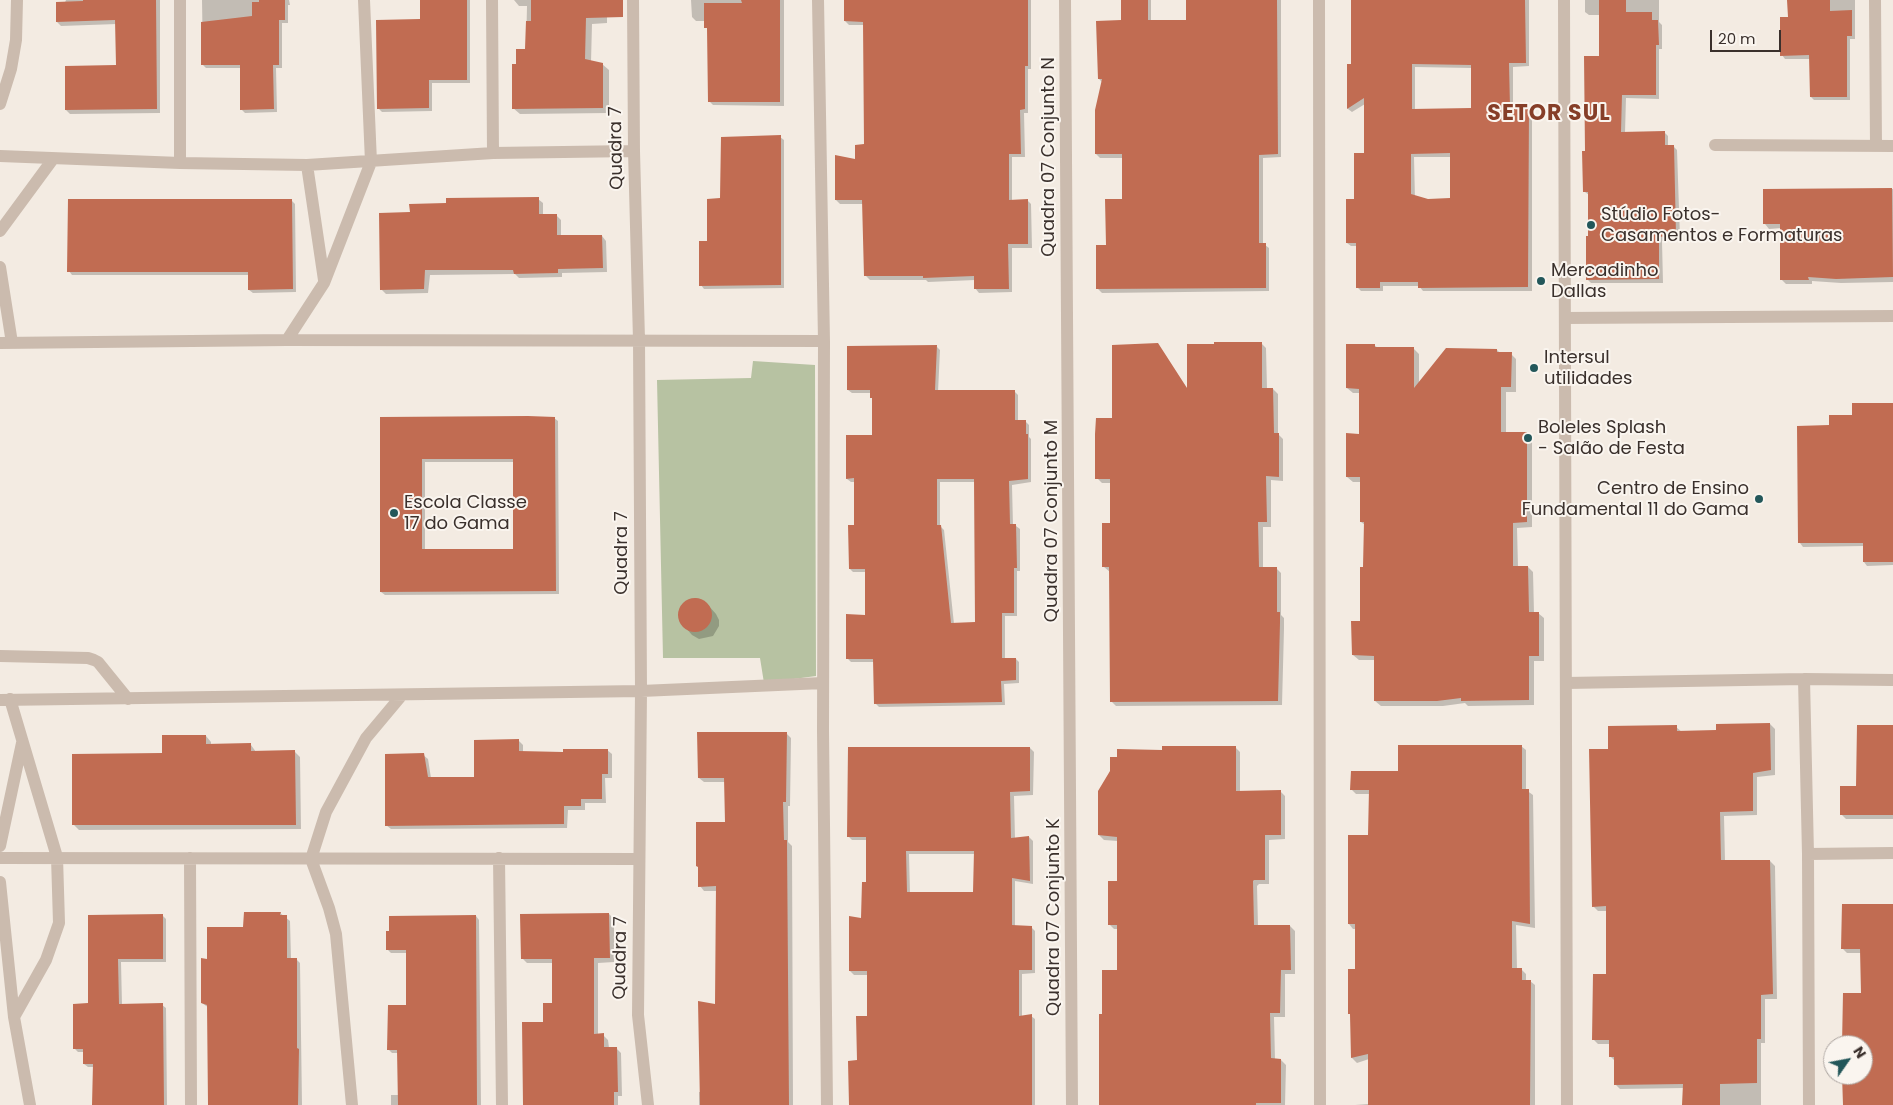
<!DOCTYPE html>
<meta charset="utf-8">
<style>
body{margin:0}
#map{position:relative;width:1893px;height:1105px;overflow:hidden;background:#f3ebe2;font-family:Poppins,sans-serif}
canvas{display:block}
.north{position:absolute;left:1823px;top:1035px;width:50px;height:50px;box-sizing:border-box;background:#faf5ef;border:1px solid #ada6a1;border-radius:50%;rotate:57deg;font-size:14px;font-weight:700;line-height:20px;text-align:center;color:#3a302c}
.north::after{content:'';display:block;margin:auto;width:18px;height:22px;background:#23575a;clip-path:polygon(50% 0,100% 100%,50% 72%,0 100%)}
.scale{position:absolute;left:1710px;top:30px;width:71px;height:22px;box-sizing:border-box;border:2px solid #3a302c;border-top:0;padding-left:6px;font-size:15px;line-height:18px;white-space:nowrap;color:#3a302c;-webkit-text-stroke:4px #faf5ef;paint-order:stroke}
</style>
<div id="map">
<canvas width="1893" height="1105"></canvas>
<div class="north">N</div>
<div class="scale">20 m</div>
</div>
<script>
const g = document.querySelector('canvas').getContext('2d');
g.lineJoin = 'round';
function fill(path, color) {
  g.fillStyle = color;
  g.fill(path, 'evenodd');
}
function poly(rows) {
  const path = new Path2D();
  for (const r of rows) {
    if (r.length === 3) {
      path.moveTo(r[0] + r[2], r[1]);
      path.arc(r[0], r[1], r[2], 0, 2 * Math.PI);
      continue;
    }
    path.moveTo(r[0], r[1]);
    for (let i = 2; i < r.length; i += 2) path.lineTo(r[i], r[i + 1]);
  }
  return path;
}
function stroke(path, color, width, dash) {
  g.strokeStyle = color;
  g.lineWidth = width;
  g.lineCap = dash ? 'butt' : 'round';
  g.setLineDash(dash || []);
  g.stroke(path);
}
function write(font, color, halo, rows, align = 'center') {
  g.font = font + ' Poppins,sans-serif';
  g.lineWidth = 4;
  g.setLineDash([]);
  g.textBaseline = 'middle';
  g.strokeStyle = halo;
  g.fillStyle = color;
  for (const [text, x, y, turn = 0] of rows) {
    g.save();
    g.translate(x, y);
    g.rotate((+turn || 0) * Math.PI / 180);
    g.textAlign = isNaN(turn) ? turn : align;
    if (halo) g.strokeText(text, 0, 0);
    g.fillText(text, 0, 0);
    g.restore();
  }
}
fill(poly([
 [753,361,815,365,816,676,764,683,760,658,663,658,657,380,751,378]
]), '#b7c2a2');
fill(poly([
 [66,0,160,0,160,113,70,114,66,110,117,67,117,24,61,26,57,22],
 [202,0,289,0,290,5,288,5,288,23,282,23,282,68,276,68,277,112,245,113,241,109,241,68,206,68,203,65],
 [421,0,470,0,470,83,432,83,432,111,382,112,378,108,421,21],
 [514,0,607,0,607,23,592,24,591,62,602,64,609,70,609,113,520,114,513,108,517,65,526,50,527,6,519,6],
 [691,0,784,0,784,106,713,105,709,101,709,30,706,27,706,21,696,21,692,17],
 [845,0,1031,0,1031,69,1028,69,1028,113,1024,113,1025,157,1012,157,1012,201,1027,200,1031,204,1032,248,1012,248,1012,292,979,293,975,288,975,280,928,282,926,280,870,280,866,276,863,204,840,204,836,200,865,146,864,25,849,25,845,21],
 [1122,0,1151,0,1151,21,1187,21,1187,0,1281,0,1281,157,1263,158,1263,245,1265,245,1269,248,1269,291,1102,293,1098,289,1124,200,1123,158,1100,158,1096,154,1102,82,1099,79,1122,21],
 [1352,0,1529,0,1529,66,1513,67,1513,108,1528,109,1532,113,1532,291,1423,291,1419,286,1383,286,1383,291,1361,291,1357,287,1357,246,1351,246,1347,243,1366,155,1365,104,1352,112,1348,109,1349,65,1352,65],
 [1415,67,1472,68,1472,109,1415,110],
 [1414,157,1451,157,1451,199,1415,200],
 [1585,0,1659,0,1659,22,1662,25,1662,49,1659,49,1659,99,1626,98,1625,133,1664,132,1668,136,1668,146,1673,146,1677,150,1680,238,1662,241,1663,283,1591,283,1587,279,1590,237,1589,195,1585,192,1586,152,1600,57,1600,15,1589,15,1585,12],
 [1789,0,1855,0,1855,39,1850,39,1850,100,1814,100,1811,97,1811,59,1785,59,1782,55,1789,18],
 [780,137,784,140,784,288,704,289,701,285,708,243,722,200],
 [1893,189,1893,282,1841,283,1812,281,1812,284,1786,284,1781,279,1781,228,1769,229,1765,224,1765,191],
 [538,199,543,203,543,215,556,215,561,220,561,237,602,236,606,241,607,272,562,273,562,277,519,278,515,274,430,275,428,293,386,294,381,289,411,214],
 [291,200,295,204,296,292,253,293,249,290,249,275,72,275,69,271],
 [1261,343,1266,348,1267,389,1273,389,1278,394,1278,434,1283,439,1283,481,1271,480,1271,527,1263,527,1263,568,1276,568,1281,573,1281,615,1284,618,1284,629,1282,705,1116,706,1111,701,1110,572,1104,567,1112,524,1111,483,1102,483,1097,478,1113,419,1157,345,1188,390],
 [1374,345,1378,348,1413,348,1419,354,1419,384,1497,350,1501,354,1511,354,1516,359,1516,392,1506,392,1506,433,1527,433,1532,439,1532,527,1517,528,1518,567,1528,567,1533,572,1534,613,1538,613,1544,618,1544,661,1534,661,1534,705,1468,706,1465,703,1443,706,1381,706,1375,701,1375,660,1359,660,1353,655,1361,622,1365,568,1365,525,1361,522,1361,482,1353,482,1347,477,1360,435,1360,393,1353,393,1347,388],
 [937,347,940,350,938,392,1014,391,1018,395,1018,421,1025,421,1029,425,1029,437,1031,439,1031,482,1012,485,1013,526,1016,526,1020,529,1020,571,1017,571,1017,616,1005,616,1005,659,1016,659,1019,662,1019,683,1004,684,1005,705,879,707,875,703,875,662,851,662,847,658,866,617,866,572,853,572,850,569,855,527,855,482,851,482,847,479,847,437,873,436,873,399,871,393,852,393,848,390],
 [940,482,976,482,977,623,954,624,944,530,940,526],
 [1893,404,1893,565,1867,566,1864,562,1864,546,1803,547,1800,543,1830,426,1854,416],
 [381,418,554,418,558,421,559,594,385,595,381,592],
 [425,462,514,462,514,550,425,550],
 [696,598,708,605,716,614,719,620,719,626,713,636,699,639,692,635,679,620,679,613,684,603],
 [1770,724,1775,729,1775,775,1757,777,1757,815,1724,816,1725,861,1770,861,1775,866,1777,999,1765,999,1765,1043,1761,1043,1761,1105,1684,1105,1684,1088,1620,1089,1615,1084,1615,1061,1610,1056,1610,1044,1598,1044,1593,1039,1607,975,1607,911,1598,911,1593,906,1609,751,1676,727,1682,732,1717,731],
 [1893,726,1893,819,1846,819,1841,814],
 [786,733,791,738,790,806,788,806,788,842,792,846,793,1105,699,1105,699,1092,701,1092,717,1006,717,891,704,891,700,886,726,823,726,782,704,782,699,778],
 [206,736,211,742,211,745,251,745,256,752,295,752,300,757,301,829,79,830,74,825,163,754],
 [519,741,523,745,523,753,564,753,607,750,612,754,612,778,605,778,606,803,585,803,585,810,568,810,567,828,391,829,386,825,423,755,428,759,431,778,475,778],
 [1521,746,1526,750,1526,790,1533,795,1535,928,1516,925,1517,969,1521,969,1526,974,1526,981,1530,981,1535,985,1535,1105,1355,1105,1369,1104,1369,1059,1357,1063,1352,1058,1349,970,1356,970,1356,929,1353,929,1349,924,1370,836,1370,794,1356,794,1352,790,1399,773],
 [1235,747,1240,752,1240,792,1280,791,1285,796,1285,839,1269,840,1269,884,1259,884,1257,886,1258,926,1290,926,1295,931,1295,974,1285,974,1285,1017,1274,1017,1275,1060,1281,1060,1286,1065,1285,1105,1100,1105,1103,1015,1119,972,1118,929,1114,929,1110,925,1118,882,1118,841,1104,840,1099,835,1164,752],
 [1030,748,1034,752,1033,795,1014,796,1015,839,1029,837,1033,841,1033,884,1015,881,1015,926,1031,927,1035,931,1035,973,1022,974,1022,1017,1031,1016,1035,1019,1035,1105,850,1105,868,1017,868,975,854,975,850,971,863,920,867,883,867,840,852,840,848,836],
 [909,854,975,854,975,894,910,893],
 [1893,905,1893,1105,1844,1105,1844,1075,1863,1075,1863,1045,1844,1045,1862,994,1861,953,1847,953,1842,948],
 [280,913,290,921,291,959,296,959,300,963,302,1105,210,1105,209,1008,202,1003,209,961,244,928],
 [609,914,614,919,614,962,598,963,598,1035,603,1035,608,1040,609,1048,616,1048,621,1053,622,1096,618,1096,618,1105,524,1105,544,1023,553,1004,553,963,527,963,522,958],
 [162,915,166,919,166,962,121,962,122,1005,162,1005,166,1008,167,1105,94,1105,94,1067,88,1067,84,1064,84,1052,78,1052,75,1049,89,1005,89,916],
 [476,916,479,920,481,1105,391,1105,391,1095,399,1095,398,1053,392,1053,388,1049,407,1006,407,953,391,953,388,950]
]), '#0003');
fill(poly([
 [83,0,156,0,157,109,65,110,65,66,116,65,115,20,56,22,56,2,83,1],
 [259,0,285,0,285,20,279,20,279,65,273,65,274,109,240,110,240,65,201,65,201,22,252,16,252,2,259,2],
 [420,0,467,0,467,80,429,80,429,108,377,109,376,20,420,19],
 [531,0,623,0,623,17,586,18,585,59,603,63,603,108,512,109,512,64,516,64,516,49,525,49,526,21,531,21],
 [741,0,780,0,780,102,708,102,707,28,704,28,704,3,742,3],
 [844,0,1028,0,1028,66,1025,66,1025,109,1020,110,1021,154,1009,154,1009,200,1028,199,1028,244,1008,244,1009,289,974,289,974,276,923,278,923,276,864,276,862,200,835,200,835,155,855,159,855,145,864,144,863,22,844,21],
 [1121,0,1148,0,1148,20,1186,20,1186,0,1277,0,1278,154,1259,155,1259,243,1266,243,1266,288,1096,289,1096,245,1106,245,1105,199,1122,199,1122,154,1095,154,1095,110,1102,79,1098,79,1096,21,1121,20],
 [1351,0,1525,0,1526,63,1509,63,1510,107,1529,108,1528,287,1418,288,1418,282,1380,282,1380,288,1356,288,1356,243,1346,243,1346,199,1354,199,1354,153,1364,153,1364,98,1347,109,1347,64,1351,64],
 [1412,64,1471,65,1471,108,1412,109],
 [1450,153,1450,198,1428,199,1411,194,1411,154],
 [1599,0,1626,0,1626,12,1652,12,1652,20,1658,20,1659,45,1656,45,1656,95,1622,95,1621,132,1665,131,1665,145,1674,145,1676,235,1659,237,1659,279,1586,280,1586,236,1588,236,1588,192,1583,192,1582,151,1585,151,1584,56,1599,56],
 [1787,0,1830,0,1830,11,1852,10,1852,36,1847,36,1847,97,1810,97,1809,55,1780,56,1780,17,1788,17],
 [781,135,781,285,699,286,699,241,707,241,707,199,720,198,721,137],
 [1892,188,1893,277,1836,279,1808,277,1809,280,1780,280,1780,224,1763,224,1763,189],
 [539,197,539,214,557,214,557,235,602,235,603,268,558,269,558,273,514,274,513,270,425,270,424,289,380,290,379,213,410,212,409,204,446,203,446,198],
 [68,199,292,199,293,289,248,290,248,272,67,272],
 [1214,342,1262,342,1262,388,1273,388,1274,433,1279,433,1279,477,1266,476,1267,522,1258,522,1259,567,1277,567,1277,612,1280,612,1280,623,1278,701,1110,702,1109,567,1102,567,1102,523,1110,523,1110,479,1095,479,1095,434,1096,418,1112,418,1112,345,1158,343,1187,388,1187,344,1214,344],
 [1346,344,1375,344,1375,347,1414,347,1414,388,1446,348,1497,349,1497,352,1512,352,1511,387,1501,387,1501,432,1527,432,1527,522,1513,523,1513,566,1528,566,1529,612,1539,612,1539,656,1529,656,1529,700,1461,701,1461,698,1437,701,1374,701,1374,656,1352,655,1351,621,1360,621,1360,567,1363,567,1364,522,1360,522,1360,477,1346,477,1346,433,1359,434,1359,389,1346,388],
 [937,345,935,390,1015,390,1015,420,1026,420,1026,434,1028,434,1028,479,1009,481,1010,524,1016,524,1017,568,1014,568,1014,613,1002,613,1002,658,1016,658,1016,680,1001,681,1002,702,874,704,873,659,846,659,846,614,865,615,865,569,849,569,848,525,854,525,854,478,846,479,846,435,872,435,872,398,870,398,870,390,847,390,847,346],
 [937,479,974,479,975,622,951,623,941,525,937,525],
 [1852,403,1893,403,1893,562,1863,562,1863,543,1798,543,1797,426,1829,425,1829,415,1852,415],
 [528,416,555,417,556,591,380,592,380,417],
 [422,459,513,459,513,549,422,549],
 [695,615,17],
 [1770,723,1771,770,1753,773,1753,811,1720,812,1721,860,1770,860,1773,994,1761,995,1761,1039,1757,1039,1757,1083,1720,1084,1720,1105,1682,1105,1683,1084,1614,1085,1614,1057,1609,1057,1609,1040,1592,1040,1593,974,1606,974,1606,906,1592,907,1589,749,1608,749,1608,726,1677,725,1677,731,1716,730,1716,724],
 [1857,725,1893,725,1893,815,1840,815,1840,786,1856,786],
 [697,732,787,732,786,802,783,802,784,840,787,840,789,1105,700,1105,698,1001,715,1004,716,886,698,887,698,867,696,866,696,822,725,822,724,778,698,778],
 [162,735,206,735,206,744,251,743,251,751,295,750,296,825,72,825,72,754,162,753],
 [519,739,519,751,563,752,563,749,608,749,608,774,602,774,602,799,581,799,581,806,564,806,564,824,385,826,385,754,424,753,428,777,474,777,474,740],
 [1398,745,1522,745,1522,789,1529,789,1530,924,1512,921,1512,968,1522,968,1522,980,1531,980,1530,1105,1368,1105,1368,1054,1351,1058,1350,1014,1348,1014,1348,969,1355,969,1355,924,1348,924,1348,835,1368,835,1369,790,1350,790,1351,771,1398,771],
 [1162,746,1236,746,1236,791,1281,790,1281,835,1265,835,1265,880,1254,880,1253,881,1254,925,1290,925,1291,970,1281,970,1280,1013,1270,1013,1271,1058,1281,1059,1281,1103,1256,1103,1256,1105,1099,1105,1099,1014,1102,1014,1102,970,1117,970,1117,925,1108,925,1108,881,1117,881,1117,837,1098,835,1098,791,1110,771,1110,757,1117,757,1117,749,1162,750],
 [848,747,1030,747,1030,791,1010,792,1011,838,1029,836,1030,881,1012,878,1012,925,1032,926,1032,970,1019,970,1019,1016,1032,1014,1032,1105,849,1105,848,1061,857,1060,856,1016,867,1016,867,971,849,971,849,916,861,918,862,882,866,882,866,837,847,837],
 [906,851,974,851,973,892,907,892],
 [1842,904,1893,904,1893,1105,1843,1105,1842,1075,1863,1075,1863,1045,1842,1045,1843,993,1861,993,1860,949,1841,949],
 [244,912,281,912,280,915,287,915,287,958,297,958,297,1048,299,1049,298,1105,208,1105,207,1005,201,1003,201,958,207,959,207,927,243,927],
 [609,913,610,958,594,958,594,1034,604,1033,604,1047,617,1047,618,1092,614,1092,614,1105,523,1105,522,1022,543,1022,543,1003,552,1003,552,959,521,959,520,914],
 [163,914,163,959,118,959,119,1004,163,1003,164,1105,92,1105,93,1064,83,1064,83,1049,73,1049,73,1004,88,1003,88,915],
 [476,915,477,1105,398,1105,397,1050,387,1050,388,1005,406,1005,406,950,386,950,386,931,389,931,389,916]
]), '#c16c52');
stroke(poly([
 [492,0,493,153],
 [633,0,634,151,639,340,641,691,638,1015,648,1105],
 [818,0,824,341,823,731,827,1105],
 [1065,0,1072,1105],
 [1319,0,1320,1105],
 [1875,0,1876,146],
 [0,104,11,69,16,40,17,0],
 [1715,145,1893,146],
 [0,156,180,163,307,165,493,153,634,151],
 [180,163,180,0],
 [307,165,324,280],
 [0,231,53,159],
 [0,267,12,343],
 [1565,318,1893,316],
 [287,340,324,283,371,162,364,0],
 [0,343,287,340,824,341],
 [0,656,88,658,94,660,98,662,128,699],
 [1804,679,1808,854,1809,1105],
 [1566,683,1804,679,1893,680],
 [10,699,57,857,59,923,46,960,14,1017],
 [0,700,641,691,823,683],
 [0,846,22,743],
 [1808,854,1893,853],
 [0,858,639,859],
 [190,858,191,1105],
 [499,858,502,1105],
 [0,882,14,1017,30,1105],
 [352,1105,336,934,329,908,311,859,326,812,366,738,402,695]
]), '#cbbbae', 12);
stroke(poly([
 [1564,0,1567,1105]
]), '#cbbbae', 12);
for (const [x, y, r, color] of [
 [1591,225,5,"#23575a"],
 [1541,281,5,"#23575a"],
 [1534,368,5,"#23575a"],
 [1528,438,5,"#23575a"],
 [1759,499,5,"#23575a"],
 [394,513,5,"#23575a"]
]) {
  const dot = new Path2D();
  dot.arc(x, y, r, 0, 2 * Math.PI);
  g.fillStyle = color;
  g.fill(dot);
  stroke(dot, '#faf5ef', 2);
}
write('18px', '#3a302c', '#faf5ef', [
 ["Quadra 7",617,148,-91],
 ["Quadra 07 Conjunto N",1049,157,-90],
 ["Quadra 07 Conjunto M",1052,521,-90],
 ["Quadra 7",622,553,-90],
 ["Quadra 07 Conjunto K",1054,917,-90],
 ["Quadra 7",621,958,-89]
]);
write('18px', '#3a302c', '#faf5ef', [
 ["Stúdio Fotos-",1601,215],
 ["Casamentos e Formaturas",1601,236],
 ["Mercadinho",1551,271],
 ["Dallas",1551,292],
 ["Intersul",1544,358],
 ["utilidades",1544,379],
 ["Boleles Splash",1538,428],
 ["- Salão de Festa",1538,449],
 ["Centro de Ensino",1749,489,"right"],
 ["Fundamental 11 do Gama",1749,510,"right"],
 ["Escola Classe",404,503],
 ["17 do Gama",404,524]
], 'left');
g.letterSpacing = '1px';
write('bold 22px', '#863e28', '#faf5ef', [
 ["SETOR SUL",1549,114]
]);
g.letterSpacing = '0px';
</script>
